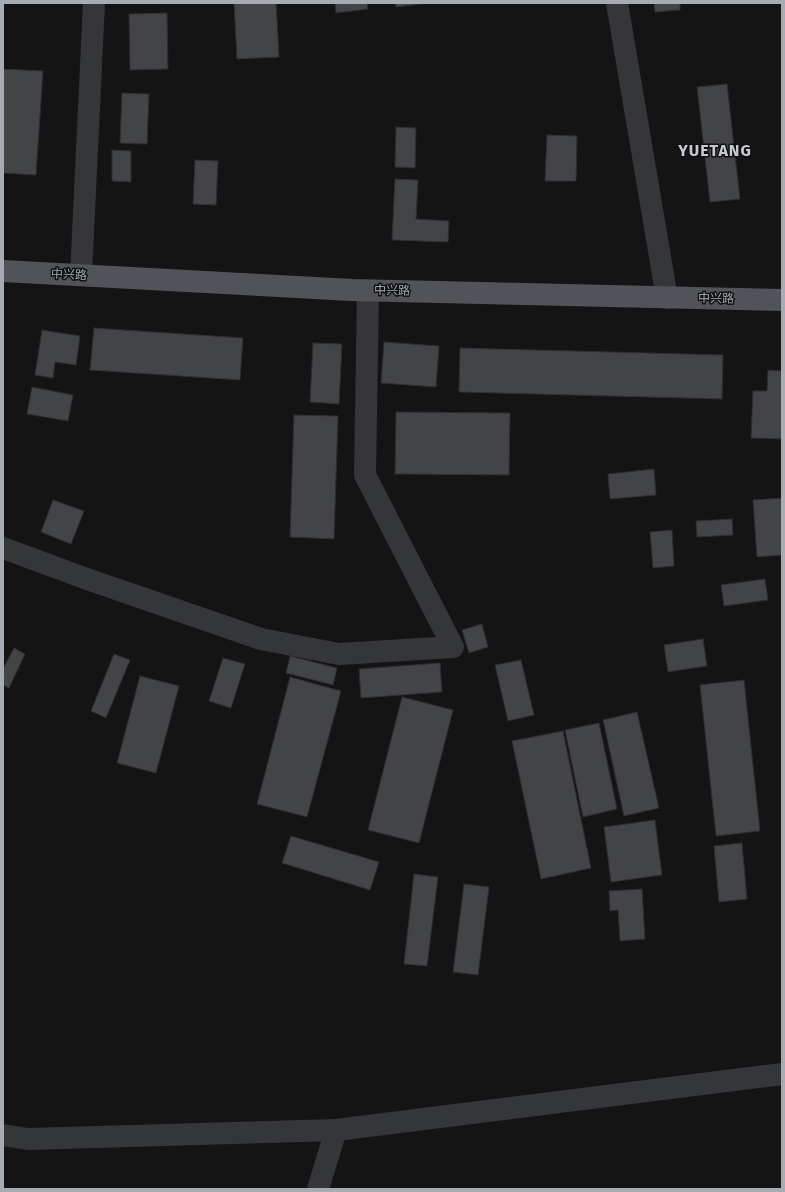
<!DOCTYPE html>
<meta charset="utf-8">
<style>
body{margin:0}
#map{position:relative;width:785px;height:1192px;overflow:hidden;background:#141415;font-family:"Fira Sans",sans-serif}
canvas{display:block}
.frame{position:absolute;inset:0;border:4px solid #a6abb4;pointer-events:none}
</style>
<div id="map">
<canvas width="785" height="1192"></canvas>
<div class="frame"></div>
</div>
<script>
const g = document.querySelector('canvas').getContext('2d');
g.lineJoin = 'round';
function fill(path, color) {
  g.fillStyle = color;
  g.fill(path, 'evenodd');
}
function poly(rows) {
  const path = new Path2D();
  for (const r of rows) {
    path.moveTo(r[0], r[1]);
    for (let i = 2; i < r.length; i += 2) path.lineTo(r[i], r[i + 1]);
  }
  return path;
}
function stroke(path, color, width, dash) {
  g.strokeStyle = color;
  g.lineWidth = width;
  g.lineCap = dash ? 'butt' : 'round';
  g.setLineDash(dash || []);
  g.stroke(path);
}
function write(font, color, halo, rows, align = 'center') {
  g.font = font + ' "Fira Sans","Noto Sans SC",sans-serif';
  g.lineWidth = 3;
  g.setLineDash([]);
  g.textBaseline = 'middle';
  g.strokeStyle = halo;
  g.fillStyle = color;
  for (const [text, x, y, turn = 0] of rows) {
    g.save();
    g.translate(x, y);
    g.rotate((+turn || 0) * Math.PI / 180);
    g.textAlign = isNaN(turn) ? turn : align;
    if (halo) g.strokeText(text, 0, 0);
    g.fillText(text, 0, 0);
    g.restore();
  }
}
const building = poly([
 [234,3,276,3,279,57,237,59,234,3],
 [335,3,367,3,368,9,336,13,335,3],
 [395,3,429,3,396,7,395,3],
 [654,3,680,3,680,10,655,12,654,3],
 [167,13,168,69,130,70,129,14,167,13],
 [3,69,43,71,36,175,3,173,3,69],
 [727,84,740,199,710,202,697,87,727,84],
 [122,93,149,94,147,144,120,143,122,93],
 [396,127,416,128,415,168,395,167,396,127],
 [547,135,577,136,576,181,545,181,547,135],
 [112,150,131,151,131,182,112,181,112,150],
 [195,160,218,161,216,205,193,204,195,160],
 [395,179,418,180,416,219,449,221,448,242,392,240,395,179],
 [94,328,243,338,240,380,90,370,94,328],
 [42,330,80,336,76,365,55,362,53,378,35,375,42,330],
 [384,342,439,346,436,387,381,383,384,342],
 [313,343,342,344,339,404,310,402,313,343],
 [460,348,723,355,722,399,459,392,460,348],
 [768,370,782,371,782,439,751,438,753,391,767,391,768,370],
 [32,387,73,395,68,421,27,414,32,387],
 [396,412,510,413,509,475,395,474,396,412],
 [294,415,338,416,334,539,290,537,294,415],
 [654,469,656,495,610,499,608,474,654,469],
 [782,498,782,555,757,557,753,500,782,498],
 [53,500,84,511,71,544,41,532,53,500],
 [732,519,733,535,697,537,696,521,732,519],
 [672,530,674,566,653,568,650,532,672,530],
 [765,579,768,600,724,606,721,585,765,579],
 [482,624,488,647,469,653,462,630,482,624],
 [703,639,707,666,668,672,664,645,703,639],
 [14,648,25,654,9,688,3,685,3,669,14,648],
 [114,654,130,660,106,718,91,711,114,654],
 [290,656,337,668,333,685,286,673,290,656],
 [223,658,245,664,231,708,209,701,223,658],
 [521,660,534,715,508,721,495,665,521,660],
 [440,663,442,692,361,698,359,669,440,663],
 [140,676,179,686,156,773,117,763,140,676],
 [290,677,341,691,307,817,257,804,290,677],
 [744,680,760,831,716,836,700,685,744,680],
 [402,697,453,710,419,843,368,830,402,697],
 [637,712,659,808,624,816,603,720,637,712],
 [599,723,617,809,583,817,565,730,599,723],
 [563,731,591,868,541,879,512,741,563,731],
 [655,820,662,875,611,882,604,827,655,820],
 [291,836,379,862,370,890,282,863,291,836],
 [742,843,747,899,719,902,714,846,742,843],
 [414,874,438,877,427,966,404,964,414,874],
 [464,884,489,887,478,975,453,972,464,884],
 [642,889,645,939,620,941,618,910,610,911,609,891,642,889]
]);
fill(building, '#434448');
stroke(building, '#2e2e31', 1);
stroke(poly([
 [617,3,667,298],
 [81,275,94,3],
 [3,548,87,579,261,639,339,654,453,647,365,475,368,291],
 [3,1135,28,1139,336,1130,782,1074],
 [318,1189,336,1130]
]), '#35363a', 22);
stroke(poly([
 [3,271,352,290,782,300]
]), '#515358', 22);
write('12px', '#a6abb4', '#0f0f10', [
 ["中兴路",69,275,3],
 ["中兴路",392,291,1],
 ["中兴路",716,299,1]
]);
g.letterSpacing = '1px';
write('bold 16px', '#c7cad1', '#0f0f10', [
 ["YUETANG",715,152]
]);
g.letterSpacing = '0px';
</script>
